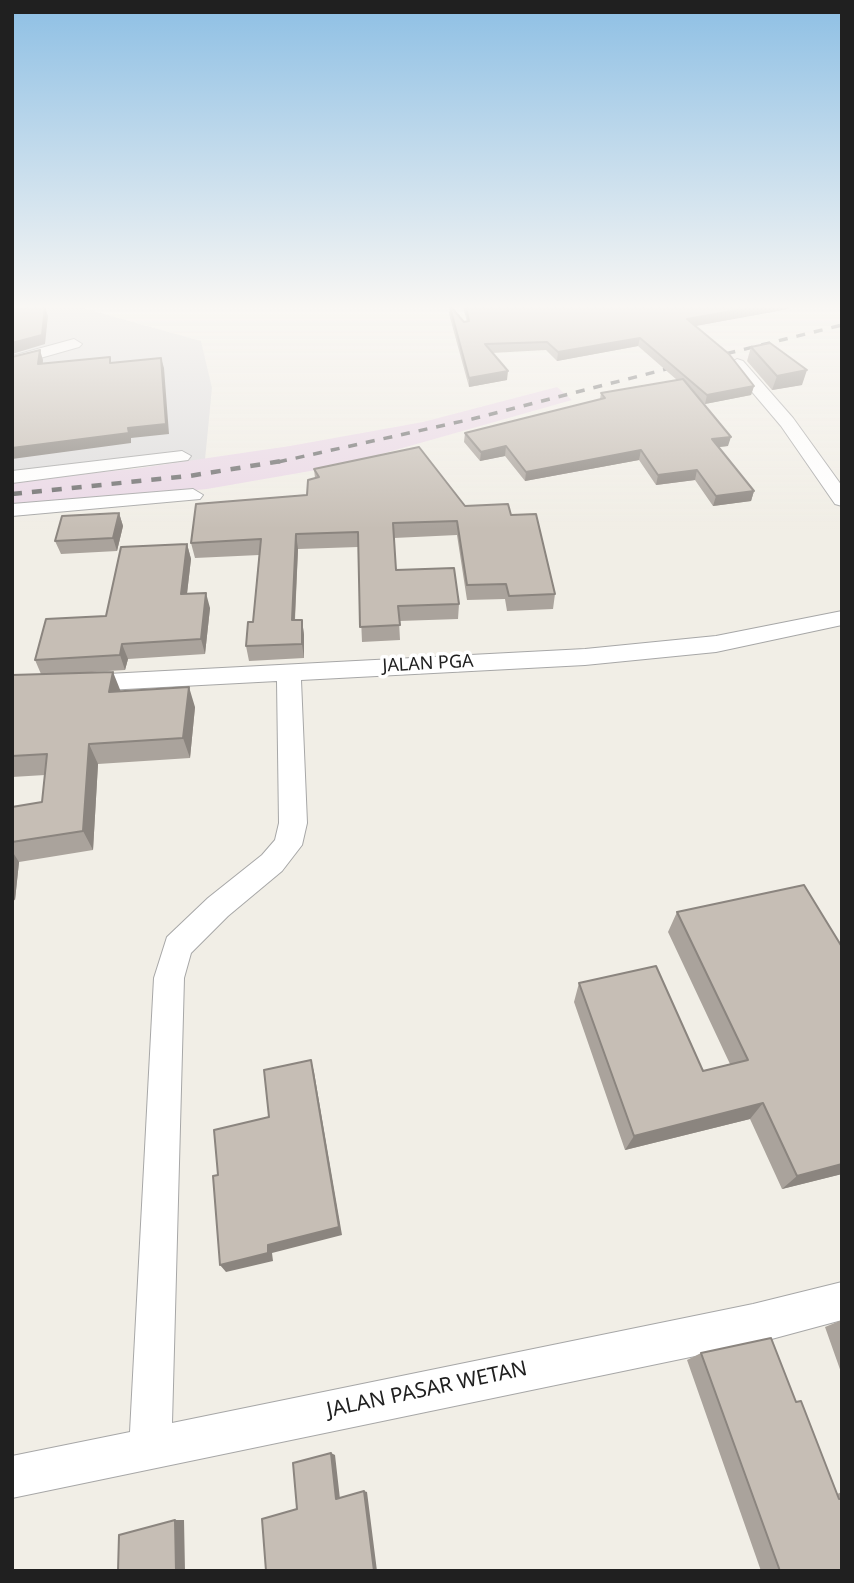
<!DOCTYPE html>
<style>
body{margin:0}
#map{position:relative;width:854px;height:1583px;overflow:hidden;background:#f1eee6;font-family:"Noto Sans",sans-serif}
canvas{display:block}
.frame{position:absolute;inset:0;border:14px solid #202020;pointer-events:none}
</style>
<div id="map">
<canvas width="854" height="1583"></canvas>
<div class="frame"></div>
</div>
<script>
const g = document.querySelector('canvas').getContext('2d');
g.lineJoin = 'round';
function fill(path, color) {
  g.fillStyle = color;
  g.fill(path, 'evenodd');
}
function poly(rows) {
  const path = new Path2D();
  for (const r of rows) {
    path.moveTo(r[0], r[1]);
    for (let i = 2; i < r.length; i += 2) path.lineTo(r[i], r[i + 1]);
  }
  return path;
}
function stroke(path, color, width, dash) {
  g.strokeStyle = color;
  g.lineWidth = width;
  g.lineCap = dash ? 'butt' : 'round';
  g.setLineDash(dash || []);
  g.stroke(path);
}
function write(font, color, halo, rows, align = 'center') {
  g.font = font + ' "Noto Sans",sans-serif';
  g.lineWidth = 7;
  g.setLineDash([]);
  g.textBaseline = 'middle';
  g.strokeStyle = halo;
  g.fillStyle = color;
  for (const [text, x, y, turn = 0] of rows) {
    g.save();
    g.translate(x, y);
    g.rotate((+turn || 0) * Math.PI / 180);
    g.textAlign = isNaN(turn) ? turn : align;
    if (halo) g.strokeText(text, 0, 0);
    g.fillText(text, 0, 0);
    g.restore();
  }
}
fill(poly([
 [12,307,79,307,201,341,212,388,205,460,12,480]
]), '#dedddd');
fill(poly([
 [557,387,572,400,339,466,207,489,12,509,12,480,133,469,290,446,423,422]
]), '#ead8e6');
const street = poly([
 [74,339,82,344,79,347,12,366,12,356,74,339],
 [737,359,743,361,793,418,842,486,842,506,835,504,781,426,731,367,729,364,737,359],
 [182,451,191,456,188,460,12,483,12,471,182,451],
 [193,489,203,495,200,499,12,516,12,504,193,489],
 [842,611,842,625,716,652,585,665,301,680,307,823,302,845,282,871,228,916,191,953,184,978,172,1423,753,1304,842,1282,842,1320,753,1344,12,1498,12,1456,130,1432,154,978,167,937,208,898,262,855,275,840,279,823,277,681,12,695,12,679,585,649,716,636,842,611]
]);
stroke(street, '#a7a7a7', 2);
fill(street, '#fff');
stroke(poly([
 [709,358,842,325],
 [278,462,472,419,682,365]
]), '#6e6e6e', 3.5, [9, 9]);
stroke(poly([
 [12,494,189,476,288,460]
]), '#6e6e6e', 4.5, [10, 10]);
fill(poly([
 [450,307,451,307,464,322,467,322,463,307,789,307,788,309,695,326,754,386,751,395,705,404,701,400,728,446,719,447,754,491,751,501,713,506,695,480,656,485,639,460,525,481,505,456,480,461,464,442,465,433,600,399,601,393,677,380,638,346,557,361,546,350,492,353,507,380,469,387,449,314],
 [751,347,802,385,772,390,747,361],
 [314,469,465,506,511,515,555,594,553,609,507,611,505,599,467,600,457,535,394,538,396,570,459,604,458,619,399,621,400,640,362,642,358,547,298,549,295,620,302,620,304,635,304,658,249,661,246,646,253,622,259,555,195,558,191,543,307,495,315,478],
 [119,513,123,526,117,551,61,554,55,541],
 [187,544,191,559,187,594,210,608,205,654,128,659,125,670,75,673,120,691,195,707,190,758,98,764,93,850,19,862,15,900,12,901,12,807,42,802,45,775,12,777,12,675,41,674,35,660,106,616],
 [677,912,842,947,842,1174,782,1189,750,1119,625,1150,574,1002,579,983,703,1071,730,1064,668,932],
 [842,1320,842,1375,825,1327],
 [701,1353,796,1402,837,1494,842,1492,842,1571,761,1571,687,1360]
]), '#aaa39c');
fill(poly([
 [45,307,48,316,45,344,12,354,12,343],
 [755,307,789,307,788,309,685,328,687,319],
 [640,338,638,346,557,361,558,352],
 [40,350,43,360,42,374,38,364],
 [161,358,164,368,169,434,131,438,131,443,12,459,12,448,128,428],
 [807,370,802,385,772,390,777,376],
 [508,371,507,380,469,387,469,378],
 [754,386,751,395,705,404,707,395],
 [731,437,728,446,710,448,712,439],
 [506,446,505,456,480,461,481,452],
 [641,450,639,460,525,481,526,472],
 [697,470,695,480,656,485,658,475],
 [754,491,751,501,713,506,716,496],
 [119,513,123,526,117,551,113,538],
 [296,534,298,549,294,635,292,620],
 [187,544,191,559,185,610,181,594],
 [206,593,210,608,205,654,201,639],
 [302,620,304,635,304,658,302,644],
 [122,644,128,659,125,670,120,655],
 [113,672,121,692,109,692],
 [189,687,195,707,190,758,183,738],
 [89,744,98,764,93,850,83,831],
 [12,851,19,862,15,900,12,897],
 [311,1060,314,1072,342,1235,272,1253,273,1261,226,1272,220,1265,268,1245],
 [763,1103,750,1119,625,1150,634,1136],
 [842,1164,842,1174,782,1189,797,1176],
 [331,1453,335,1455,340,1499,336,1499],
 [364,1491,367,1492,377,1571,374,1571],
 [175,1520,184,1520,185,1571,176,1571]
]), '#8b857f');
const building = poly([
 [38,307,45,307,42,335,12,343,12,309,38,307],
 [450,307,451,307,464,322,469,321,466,307,755,307,687,319,729,354,754,386,707,395,640,338,558,352,547,342,485,344,508,371,469,378,450,307],
 [770,343,807,370,777,376,751,347,770,343],
 [40,350,38,364,110,357,110,363,161,358,166,424,128,428,129,433,12,448,12,357,40,350],
 [683,379,731,437,712,439,754,491,716,496,697,470,658,475,641,450,526,472,506,446,481,452,465,433,605,398,601,393,683,379],
 [419,447,465,506,508,504,511,515,536,514,555,594,509,596,506,584,467,585,457,521,393,523,396,570,454,568,459,604,398,606,400,625,360,627,358,532,296,534,292,620,302,620,302,644,246,646,248,622,253,622,261,539,191,543,196,504,307,495,308,480,319,477,314,469,419,447],
 [119,513,113,538,55,541,62,516,119,513],
 [187,544,181,594,206,593,201,639,122,644,120,655,35,660,46,619,106,616,121,547,187,544],
 [113,672,109,692,189,687,183,738,89,744,83,831,12,842,12,807,42,802,47,754,12,756,12,675,113,672],
 [804,885,842,947,842,1164,797,1176,763,1103,634,1136,579,983,656,966,703,1071,748,1060,677,912,804,885],
 [311,1060,339,1227,268,1245,268,1253,220,1265,213,1176,218,1175,214,1130,269,1117,264,1070,311,1060],
 [771,1338,796,1402,801,1401,839,1499,842,1499,842,1571,780,1571,701,1353,771,1338],
 [331,1453,336,1499,364,1491,374,1571,266,1571,262,1519,297,1509,293,1463,331,1453],
 [175,1520,176,1571,118,1571,119,1535,175,1520]
]);
fill(building, '#c6beb5');
stroke(building, '#8b857f', 2);
const sky = g.createLinearGradient(0, 0, 0, 529);
sky.addColorStop(0, '#8dbfe4');
sky.addColorStop(0.58, '#f9f7f4');
sky.addColorStop(1, '#f9f7f400');
g.fillStyle = sky;
g.fillRect(0, 0, 854, 529);
write('18px', '#202020', '#fff', [
 ["JALAN PGA",428,664,-3]
]);
write('21px', '#202020', '#fff', [
 ["JALAN PASAR WETAN",427,1390,-12]
]);
</script>
